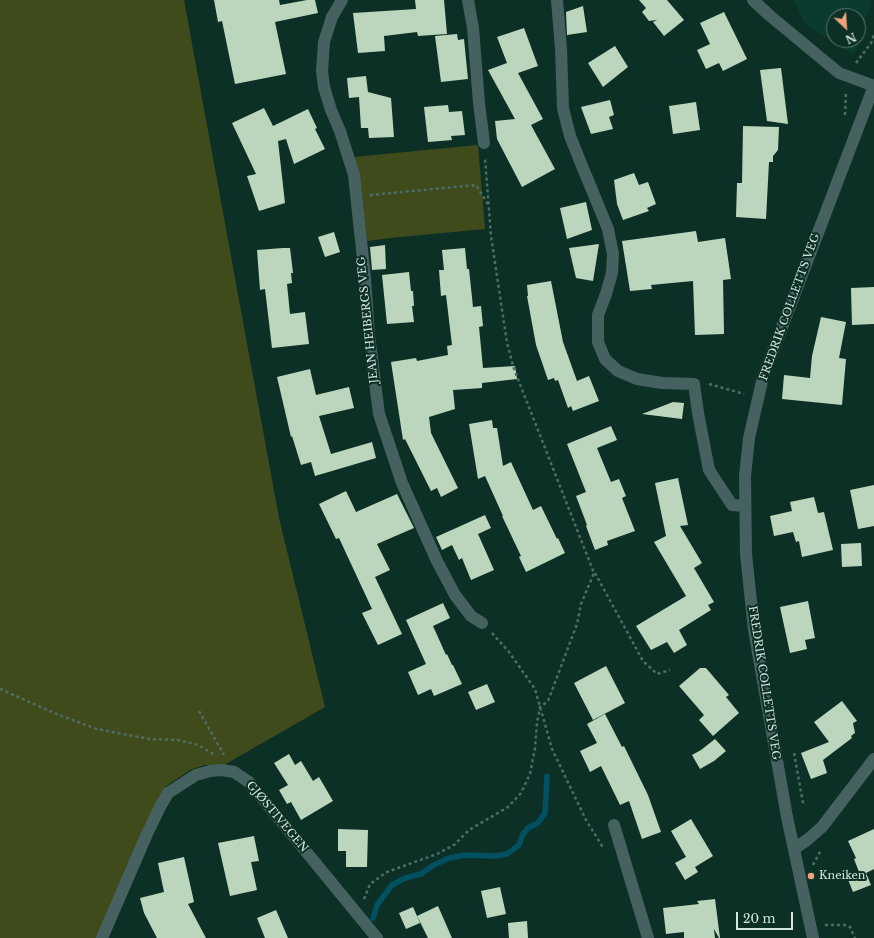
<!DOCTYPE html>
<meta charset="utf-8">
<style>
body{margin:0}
#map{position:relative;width:874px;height:938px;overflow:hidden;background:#0d3026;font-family:"Libre Baskerville",serif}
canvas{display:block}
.north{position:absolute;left:826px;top:8px;width:40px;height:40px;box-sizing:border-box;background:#0d3026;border:1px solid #5c7970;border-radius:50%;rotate:155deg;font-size:11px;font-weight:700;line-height:16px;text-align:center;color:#d3e6de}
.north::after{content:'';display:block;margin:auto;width:14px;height:18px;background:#f1a27b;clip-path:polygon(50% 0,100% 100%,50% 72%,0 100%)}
.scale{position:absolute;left:736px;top:912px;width:57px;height:18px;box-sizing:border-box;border:2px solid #d3e6de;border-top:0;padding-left:5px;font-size:12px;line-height:14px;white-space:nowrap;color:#d3e6de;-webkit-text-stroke:3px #0d3026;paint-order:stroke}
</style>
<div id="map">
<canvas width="874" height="938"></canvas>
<div class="north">N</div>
<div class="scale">20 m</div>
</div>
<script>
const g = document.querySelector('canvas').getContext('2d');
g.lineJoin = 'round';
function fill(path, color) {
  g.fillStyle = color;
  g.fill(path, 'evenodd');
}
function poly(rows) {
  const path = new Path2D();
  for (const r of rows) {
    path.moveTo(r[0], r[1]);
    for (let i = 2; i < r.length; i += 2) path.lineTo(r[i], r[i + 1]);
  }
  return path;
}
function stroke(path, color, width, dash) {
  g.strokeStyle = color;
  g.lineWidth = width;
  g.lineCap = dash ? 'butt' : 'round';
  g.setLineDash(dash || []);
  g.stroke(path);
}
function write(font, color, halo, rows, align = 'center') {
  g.font = font + ' "Libre Baskerville",serif';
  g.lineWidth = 4;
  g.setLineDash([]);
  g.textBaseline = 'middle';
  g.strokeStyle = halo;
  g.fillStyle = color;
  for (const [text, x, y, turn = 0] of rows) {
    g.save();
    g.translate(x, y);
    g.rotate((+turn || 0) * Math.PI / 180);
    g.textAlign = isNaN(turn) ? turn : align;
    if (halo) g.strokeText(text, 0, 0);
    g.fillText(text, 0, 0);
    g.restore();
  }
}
fill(poly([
 [794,0,872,0,854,55,805,24],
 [834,16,858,16,858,40,834,40]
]), '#0b3a2e');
fill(poly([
 [0,0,184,0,279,518,325,707,224,765,205,765,190,770,166,786,96,938,0,938],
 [478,145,485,229,390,238,367,241,361,187,354,157]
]), '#404b1c');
stroke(poly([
 [373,918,377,905,392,885,405,878,421,874,432,866,449,858,465,855,494,856,507,854,519,845,522,836,528,828,538,823,545,813,547,776]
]), '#015162', 5.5);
fill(poly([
 [214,0,279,0,280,5,307,0,315,0,318,13,275,22,286,74,235,84,222,21,218,22],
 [415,0,444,0,447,34,418,36,417,32,384,36,385,51,358,53,353,13,416,9],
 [639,0,667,0,684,20,664,36,653,22,657,20,649,21,642,12,646,8],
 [583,6,587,32,567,35,566,12],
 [724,12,747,59,723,71,719,63,706,69,697,50,710,44,700,23],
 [524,28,538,66,518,73,543,119,531,125,555,169,522,187,497,139,495,121,515,119,488,70,507,63,497,37],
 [457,34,458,40,464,39,468,79,441,82,435,36],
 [615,46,628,67,603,87,588,63],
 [781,68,788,124,767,121,760,70],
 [366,76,368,92,391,98,394,137,369,138,368,128,361,128,359,97,349,98,347,78],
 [610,100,614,115,609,117,613,129,591,134,581,107],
 [696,102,700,130,673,134,669,106],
 [448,105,449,112,462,111,465,135,451,136,452,140,428,142,424,107],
 [264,108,273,126,308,109,317,128,315,129,325,149,294,164,286,139,278,141,285,203,259,211,247,176,256,174,232,123],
 [743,126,779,127,778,150,773,156,773,162,769,162,766,219,736,217,737,183,742,183],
 [634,173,639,185,648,182,656,204,647,208,649,211,623,220,617,204,614,180],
 [586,202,592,230,567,239,560,208],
 [696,231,698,242,725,238,731,279,723,280,724,334,695,335,693,281,651,285,652,289,630,291,622,241],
 [334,232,340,252,325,257,318,237],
 [599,244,593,281,576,278,569,248],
 [385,245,386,269,372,270,370,247],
 [283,248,290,248,293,273,291,273,292,283,287,284,290,314,305,312,309,344,272,348,265,289,260,290,257,250],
 [465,248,467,269,469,269,473,307,481,306,483,326,479,327,483,368,515,366,517,379,482,383,482,388,453,390,455,409,429,417,431,433,458,488,441,497,437,488,431,491,405,439,403,440,391,362,416,358,417,361,448,355,447,346,452,345,446,295,441,296,439,270,444,270,442,250],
 [409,272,411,291,413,291,414,306,412,306,414,322,387,324,382,275],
 [551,281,563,342,577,381,589,376,599,401,573,411,571,406,568,408,558,380,555,381,554,378,548,380,536,345,527,296,528,296,527,285],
 [874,287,874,324,852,325,851,288],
 [821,317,846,322,839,358,846,359,842,405,782,399,784,375,810,378,812,356],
 [310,369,316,395,349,387,354,408,319,416,331,454,372,442,376,458,315,476,311,462,301,465,292,436,291,437,277,377],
 [673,402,684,403,682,419,642,414],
 [492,420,493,428,497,428,503,466,511,462,533,510,541,506,557,539,558,538,565,553,526,572,519,557,521,556,502,516,503,516,485,476,478,479,469,424],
 [611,426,617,440,597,448,611,482,619,479,626,496,622,498,635,531,607,541,608,545,595,550,586,526,587,525,576,496,586,492,567,444],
 [678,478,688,525,680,526,702,563,694,568,714,602,708,605,711,610,679,630,687,645,674,653,667,642,651,650,636,626,686,596,654,542,666,536,655,483],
 [874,485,874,526,858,529,850,490],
 [346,491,356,512,397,494,414,528,377,544,390,570,375,577,402,634,378,645,362,613,372,609,339,538,336,539,319,504],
 [814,497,818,513,824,512,833,550,802,557,799,541,796,542,793,532,774,536,770,516,792,511,790,502],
 [485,515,491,528,478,534,494,570,471,580,462,558,459,560,452,545,442,550,436,537],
 [861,543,862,566,842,567,841,544],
 [808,601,815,638,805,640,807,649,790,653,780,607],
 [443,603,450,618,433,626,446,655,447,654,452,665,453,665,462,684,434,696,431,689,418,695,408,672,426,664,406,620],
 [606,666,625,703,593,720,574,683],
 [700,668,706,668,729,695,726,697,739,713,713,736,699,720,704,715,679,686],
 [487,684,495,702,476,710,468,692],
 [842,701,857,721,853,723,855,733,851,736,852,738,823,760,827,773,811,779,801,753,829,742,814,722],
 [605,714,622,747,624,746,648,795,661,832,642,839,629,801,620,805,601,766,590,772,580,751,597,743,587,724],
 [715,739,726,751,714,761,700,769,692,755,701,750],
 [289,754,295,765,301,761,313,781,319,777,333,801,301,820,291,802,287,804,279,790,288,785,274,763],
 [691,819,713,856,695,867,698,872,685,880,675,863,686,857,671,831],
 [338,829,368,830,367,867,346,867,346,851,338,851],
 [874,829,874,869,866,873,871,885,853,892,847,877,859,872,854,859,856,858,848,841],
 [254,836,259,861,251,862,257,890,230,896,218,843],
 [184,857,194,902,188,904,206,938,157,938,144,913,140,898,164,892,158,863],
 [500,887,506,914,487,918,481,891],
 [715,899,720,938,719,938,714,929,715,938,684,938,684,932,666,934,663,908,699,904,697,901],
 [438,906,452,938,428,938,417,916],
 [413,907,420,923,406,929,399,913],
 [276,910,288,938,265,938,257,918],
 [527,921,528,938,509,938,508,923]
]), '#bcd6bd');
stroke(poly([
 [856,63,871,43,874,35],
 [845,115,846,92],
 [370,195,476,185,489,206],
 [709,384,744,394],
 [595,573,643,661,657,674,670,670],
 [492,633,509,652,535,689,552,749,586,820,604,849],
 [0,689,59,715,97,729,149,739,178,740,198,745,215,755],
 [199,711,224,755],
 [794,753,803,803,802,806],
 [813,865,821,850],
 [364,899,370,884,387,872,437,854,454,845,469,830,508,807,521,793,530,774,535,748,537,723,540,707,548,701,577,624,581,604,594,573,514,369,507,343,491,236,485,158],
 [825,925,845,925,850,927,855,938]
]), '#506d64', 2.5, [3, 3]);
stroke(poly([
 [342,0,332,17,324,42,322,71,324,87,331,110,340,131,354,175,365,278,369,335,379,414,402,483,437,561,455,595,471,616,482,623],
 [468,0,473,28,479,103,484,143],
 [557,0,561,49,563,108,570,136,580,161,608,229,613,254,612,273,606,294,598,315,598,342,605,359,618,371,637,379,662,383,694,384,698,413,709,470,732,505,745,506],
 [753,0,769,15,839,73,874,86],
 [614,825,648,938],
 [794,849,807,840,822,827,874,759],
 [102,938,147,834,160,807,168,793,196,775,210,771,222,770,234,772,249,782,377,938],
 [813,938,787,817,754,630,746,554,745,476,749,438,763,377,874,86]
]), '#456160', 12);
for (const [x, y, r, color] of [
 [811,876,4,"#f1a27b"]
]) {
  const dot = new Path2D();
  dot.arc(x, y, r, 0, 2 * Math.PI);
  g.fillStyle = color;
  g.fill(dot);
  stroke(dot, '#0d3026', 1.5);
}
write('11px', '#d3e6de', '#0d3026', [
 ["FREDRIK COLLETTS VEG",790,307,-70],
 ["JEAN HEIBERGS VEG",368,320,-96],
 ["FREDRIK COLLETTS VEG",764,683,81],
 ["GJØSTIVEGEN",277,817,50]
]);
write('11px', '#d3e6de', '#0d3026', [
 ["Kneiken",819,876]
], 'left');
</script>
